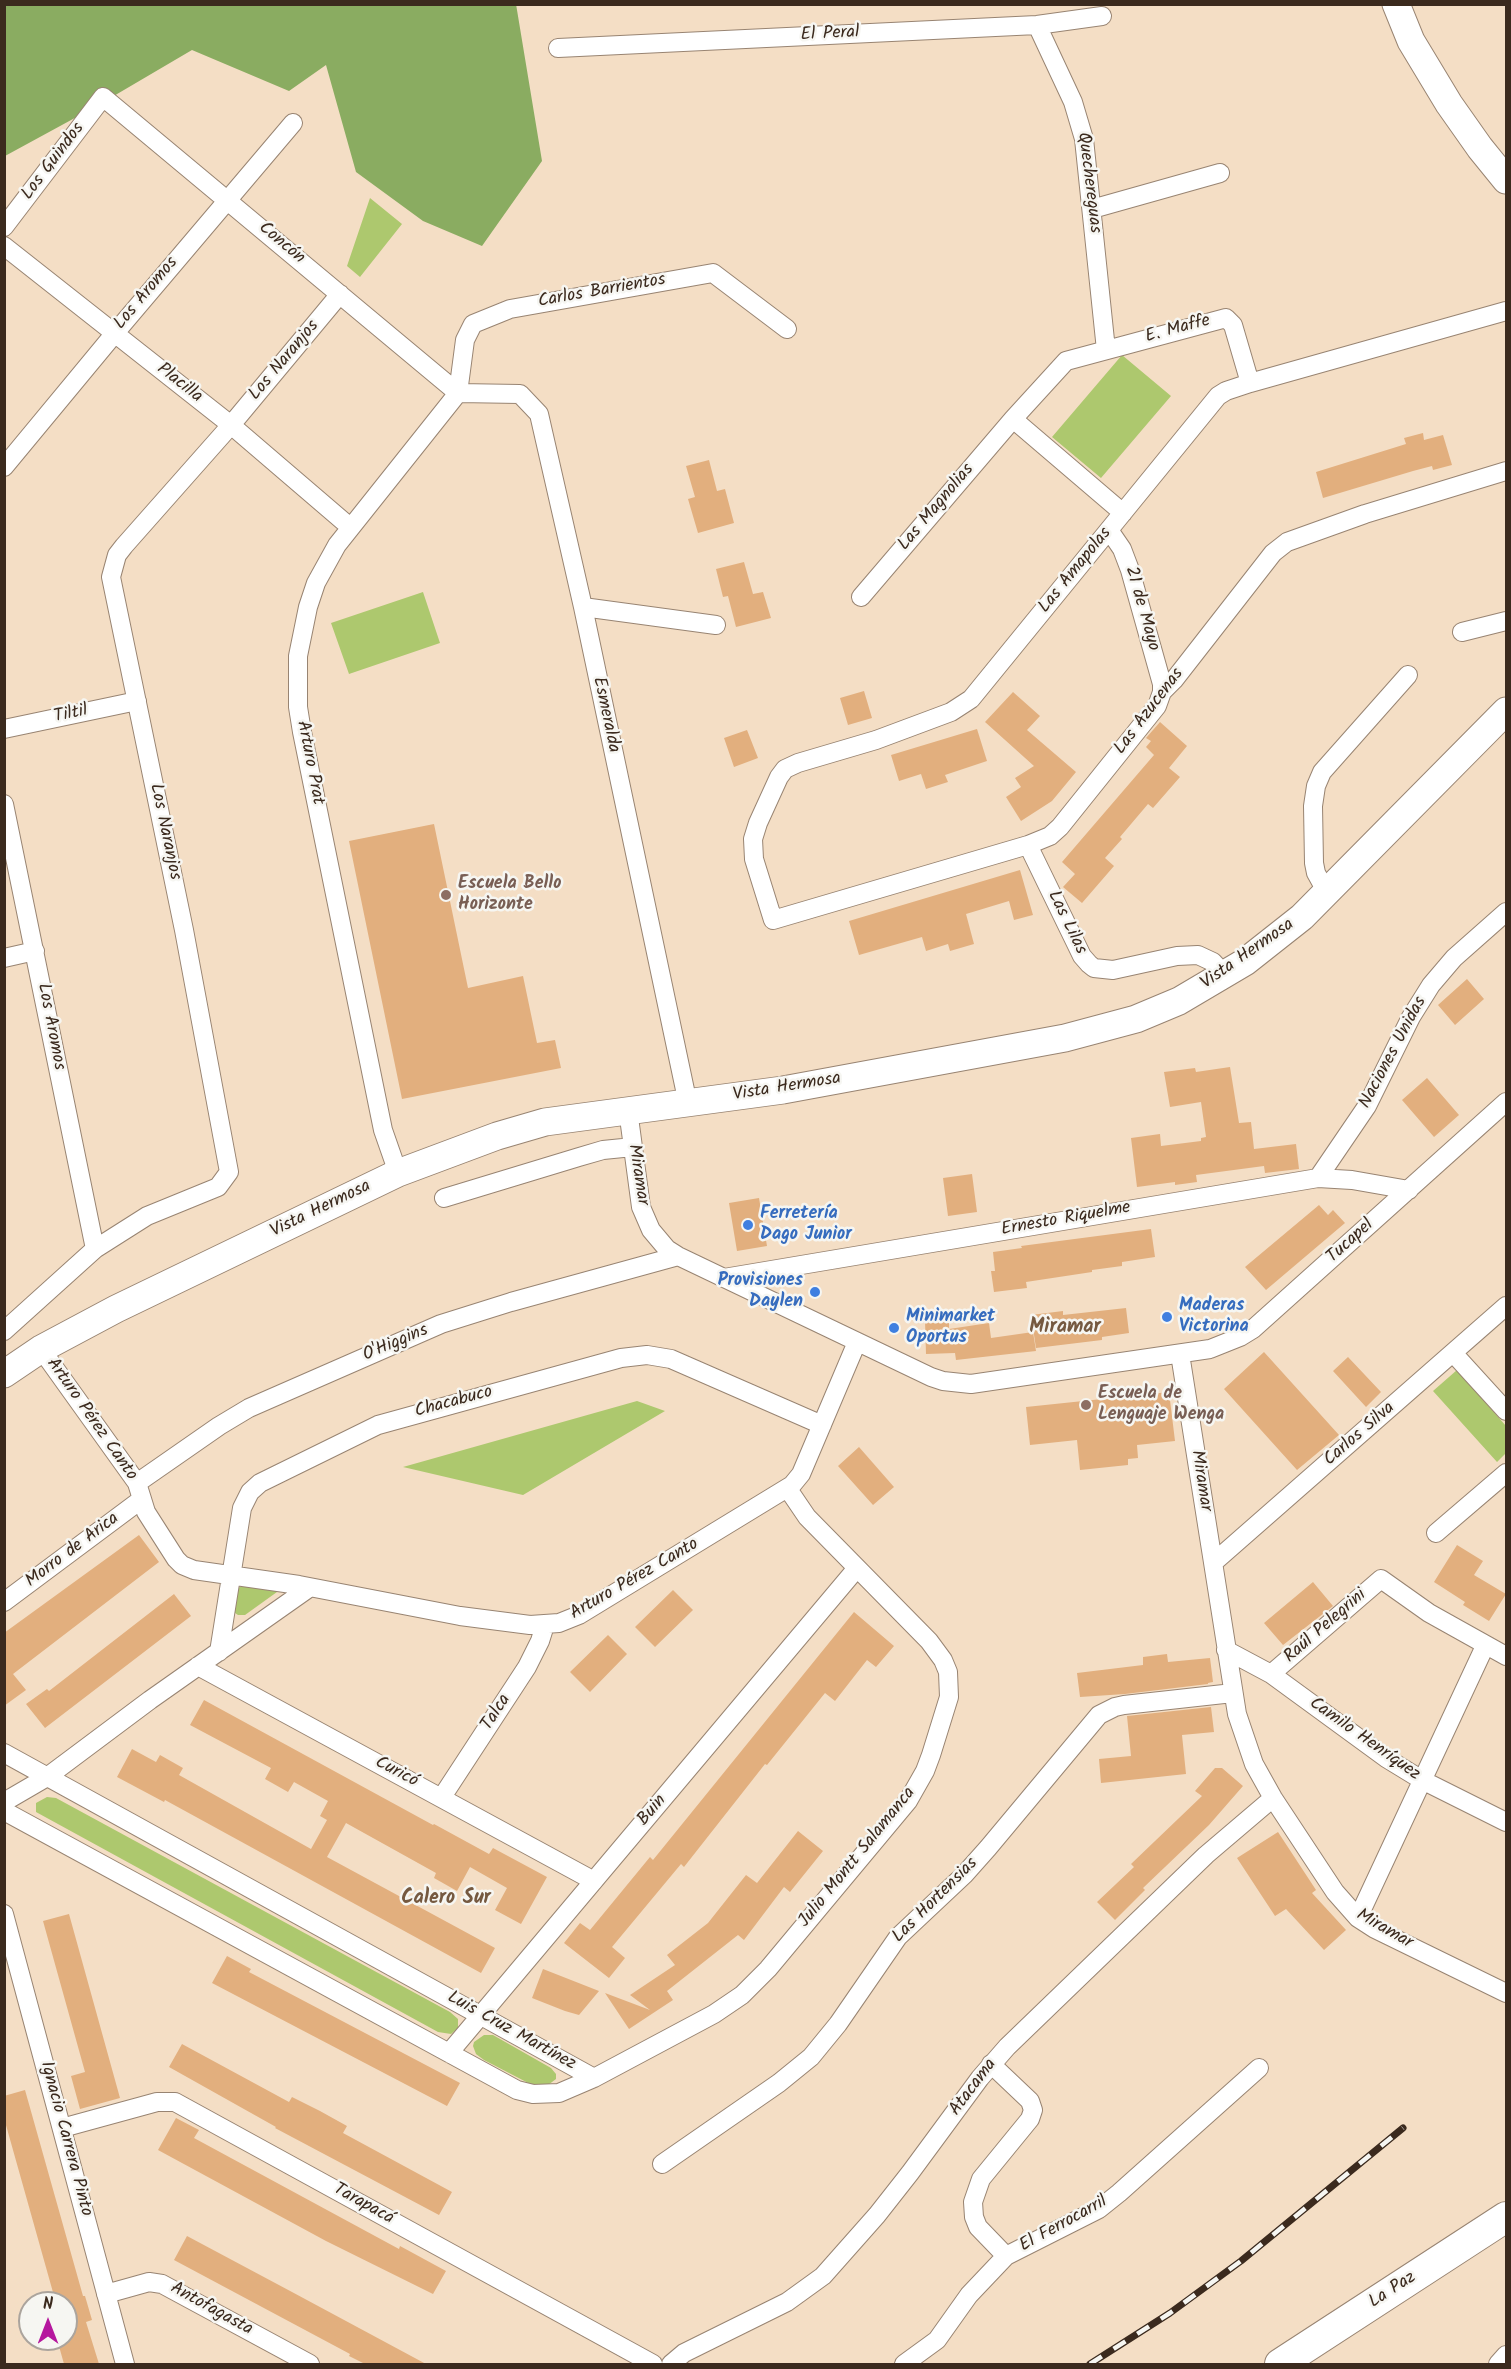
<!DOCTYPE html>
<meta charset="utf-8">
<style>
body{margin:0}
#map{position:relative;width:1511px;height:2369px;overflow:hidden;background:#f4dec5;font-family:Kalam,sans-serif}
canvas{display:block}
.frame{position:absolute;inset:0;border:6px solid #3b2a1e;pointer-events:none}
.north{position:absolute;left:18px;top:2291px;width:60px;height:60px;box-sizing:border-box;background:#f6f6f2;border:2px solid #aba49d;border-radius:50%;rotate:0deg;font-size:16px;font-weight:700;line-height:24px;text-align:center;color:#3b2a1e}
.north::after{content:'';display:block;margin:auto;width:21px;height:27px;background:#b5179e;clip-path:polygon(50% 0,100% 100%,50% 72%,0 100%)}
</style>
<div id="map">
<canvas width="1511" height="2369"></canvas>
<div class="frame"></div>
<div class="north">N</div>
</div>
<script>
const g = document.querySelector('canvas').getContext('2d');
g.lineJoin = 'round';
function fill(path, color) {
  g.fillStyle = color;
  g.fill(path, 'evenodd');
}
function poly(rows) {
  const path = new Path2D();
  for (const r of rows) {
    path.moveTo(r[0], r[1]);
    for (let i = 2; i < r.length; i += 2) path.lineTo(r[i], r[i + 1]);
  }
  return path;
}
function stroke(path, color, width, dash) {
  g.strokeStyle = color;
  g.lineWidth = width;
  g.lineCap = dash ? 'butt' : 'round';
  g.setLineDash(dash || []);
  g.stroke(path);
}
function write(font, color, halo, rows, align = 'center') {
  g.font = font + ' Kalam,sans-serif';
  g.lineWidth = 5;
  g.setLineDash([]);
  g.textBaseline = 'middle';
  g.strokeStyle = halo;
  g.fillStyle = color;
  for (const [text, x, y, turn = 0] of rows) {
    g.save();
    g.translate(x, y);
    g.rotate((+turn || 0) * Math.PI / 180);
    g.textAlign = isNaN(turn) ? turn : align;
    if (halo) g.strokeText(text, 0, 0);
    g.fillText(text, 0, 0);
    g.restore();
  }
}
fill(poly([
 [370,198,402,224,360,277,347,266],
 [1122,355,1171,396,1101,478,1052,437],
 [423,592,440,643,349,674,331,623],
 [1457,1370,1506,1426,1506,1453,1497,1462,1433,1391],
 [637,1401,665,1411,523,1495,403,1467],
 [243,1585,277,1590,277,1592,245,1615,238,1615,232,1611,237,1589],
 [47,1797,56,1798,450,2012,458,2019,458,2028,451,2034,438,2032,36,1812,36,1803],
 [484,2035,493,2035,551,2068,556,2074,556,2079,548,2085,534,2086,484,2060,476,2054,473,2046,474,2042]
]), '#adc86e');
fill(poly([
 [516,4,542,161,482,246,423,221,356,172,326,65,289,91,192,50,95,107,5,156,5,5]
]), '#8aac61');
fill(poly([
 [1423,433,1424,440,1443,435,1452,465,1433,470,1432,466,1413,471,1323,498,1316,472,1406,444,1404,438],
 [709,460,717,491,725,489,734,523,698,533,688,499,695,497,686,466],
 [744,562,753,594,763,592,771,618,736,627,728,596,723,597,716,569],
 [864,691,872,718,848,725,840,698],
 [1013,692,1040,716,1027,730,1076,772,1052,801,1021,821,1006,797,1021,787,1015,778,1034,766,985,722],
 [1160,722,1187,746,1169,768,1180,777,1153,808,1148,804,1120,837,1122,839,1105,858,1114,866,1082,903,1063,887,1075,874,1062,862,1154,755,1146,747,1151,741,1146,738],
 [977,729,987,761,945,775,948,782,926,789,921,774,899,781,891,755],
 [747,730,758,758,734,767,724,738],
 [434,824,468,988,523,976,537,1043,555,1040,561,1068,402,1099,349,841],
 [1020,870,1033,915,1014,920,1009,901,966,914,974,944,950,951,948,944,926,951,922,937,859,955,849,921],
 [1467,979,1484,999,1455,1025,1438,1005],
 [1230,1067,1239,1123,1251,1122,1254,1149,1296,1144,1299,1169,1265,1173,1264,1166,1196,1175,1197,1182,1175,1185,1175,1182,1137,1187,1131,1138,1160,1134,1161,1146,1201,1141,1201,1138,1206,1137,1201,1102,1170,1107,1164,1072,1195,1068,1196,1072],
 [1427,1078,1459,1115,1434,1137,1402,1100],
 [972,1174,977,1212,948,1216,943,1178],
 [759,1198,767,1246,737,1251,729,1203],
 [1319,1205,1328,1215,1333,1210,1345,1223,1266,1290,1245,1267],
 [1151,1229,1155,1257,1122,1262,1122,1266,1092,1270,1092,1272,1026,1282,1027,1288,994,1292,991,1271,995,1271,993,1252,1022,1248,1021,1246],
 [1126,1308,1129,1333,1102,1337,1102,1340,1036,1348,1031,1315,1063,1311,1063,1315],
 [949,1320,949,1329,989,1323,991,1338,1033,1332,1036,1351,956,1360,955,1353,926,1354,925,1321],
 [1264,1352,1339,1435,1297,1470,1224,1389],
 [1348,1357,1381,1392,1366,1407,1333,1371],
 [1169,1392,1175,1441,1137,1445,1138,1458,1128,1459,1128,1465,1080,1470,1077,1440,1030,1445,1026,1407],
 [859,1447,894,1487,873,1505,838,1466],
 [139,1535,159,1562,13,1674,26,1690,4,1706,4,1633],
 [1457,1545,1483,1561,1474,1575,1506,1594,1489,1621,1463,1605,1465,1602,1434,1582],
 [1313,1582,1333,1606,1283,1645,1264,1623],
 [673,1590,693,1610,655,1647,635,1627],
 [174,1594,191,1616,45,1728,26,1704,47,1689,49,1691],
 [854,1612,894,1646,876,1667,867,1660,835,1701,825,1693,767,1765,765,1764,684,1867,681,1864,612,1947,625,1958,609,1978,564,1943,580,1923,590,1930,650,1857,653,1860],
 [608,1635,627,1654,590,1692,570,1672],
 [1167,1654,1168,1662,1210,1658,1213,1682,1208,1683,1208,1684,1125,1694,1080,1697,1077,1673,1143,1665,1143,1657],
 [204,1700,433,1825,434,1824,489,1854,493,1848,547,1877,521,1924,495,1910,507,1888,470,1867,457,1891,434,1878,436,1873,346,1823,327,1857,495,1948,481,1973,165,1800,164,1802,117,1777,132,1749,156,1762,160,1755,183,1768,179,1775,311,1849,327,1820,320,1816,328,1801,294,1782,288,1792,265,1779,271,1768,190,1725],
 [1211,1707,1214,1732,1182,1735,1186,1774,1101,1783,1099,1759,1131,1756,1127,1716],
 [1215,1768,1222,1768,1243,1786,1209,1825,1143,1888,1145,1890,1115,1920,1097,1902,1134,1867,1131,1864,1202,1796,1195,1791],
 [798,1831,823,1851,790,1892,784,1887,744,1940,738,1935,667,1991,673,2000,629,2029,605,1993,650,2010,630,1995,675,1965,667,1955,708,1923,746,1875,757,1883],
 [1278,1832,1316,1890,1312,1893,1346,1930,1324,1950,1286,1909,1275,1916,1237,1858],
 [69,1914,120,2098,80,2109,71,2076,85,2072,43,1921],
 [227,1956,251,1969,249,1972,460,2083,447,2106,212,1983],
 [543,1969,599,1991,579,2015,565,2011,532,1998],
 [182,2044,289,2102,292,2097,320,2111,347,2126,343,2133,452,2192,439,2215,275,2128,276,2127,169,2067],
 [25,2090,83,2296,85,2296,92,2320,86,2322,99,2364,64,2364,57,2339,66,2339,66,2303,56,2303,4,2118,4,2096],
 [176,2118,199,2130,194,2138,399,2249,400,2246,446,2271,433,2294,326,2241,158,2150],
 [187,2236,292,2292,426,2364,365,2364,349,2356,350,2354,174,2260]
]), '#e2af7e');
const street = poly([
 [1037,25,1073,102,1084,139,1106,350],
 [558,48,1037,25,1102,16],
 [1092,209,1220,173],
 [4,227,103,97,458,393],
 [4,246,231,425,350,527],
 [1506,311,1250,383,1226,391,1218,396,971,699,951,712,876,740,798,763,785,769,779,777,758,823,753,839,754,859,773,920,1028,845,1050,836,1060,827,1157,706,1162,692,1174,680,1273,553,1287,542,1365,514,1506,471],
 [458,393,520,394,539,414,583,607,688,1104],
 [458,393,465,340,473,324,510,309,713,273,787,329],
 [1013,419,1123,513],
 [4,467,115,333,293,123],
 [1109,530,1122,549,1130,570,1162,684,1162,692],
 [861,597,1013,419,1066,361,1226,318,1233,325,1250,383],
 [583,607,716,625],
 [1462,632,1506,621],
 [4,729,137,701],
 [4,804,95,1249],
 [1028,845,1082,956,1089,964,1094,968,1113,970,1177,956,1198,955,1213,962,1225,975],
 [1327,893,1316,873,1314,863,1313,806,1316,786,1322,772,1408,675],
 [4,958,35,951],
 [628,1110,641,1207,651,1230,667,1249,678,1256,931,1377,943,1381,971,1384,1210,1349,1240,1337,1253,1329,1506,1102],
 [398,1173,383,1130,302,732,298,707,298,656,308,607,316,583,337,545,458,393],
 [1318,1178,1367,1106,1411,1017,1431,985,1454,958,1506,912],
 [444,1198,579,1157,603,1150,633,1147],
 [724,1278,1318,1178,1352,1180,1409,1190],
 [4,1331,95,1249,147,1216,218,1187,229,1172,184,930,111,577,117,555,124,546,231,425,340,294],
 [41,1349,137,1483,146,1512,176,1559,182,1565,194,1570,299,1585,460,1616,530,1625,559,1623,579,1615,792,1485,801,1474,857,1342],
 [1180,1354,1237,1714,1254,1764,1273,1798,1335,1892,1358,1918,1375,1929,1506,1993],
 [1454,1354,1506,1411],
 [137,1483,219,1426,249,1408,441,1324,511,1302,678,1256],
 [1436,1533,1506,1473],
 [1213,1563,1506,1306],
 [4,1602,142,1499],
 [1226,1650,1271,1674,1386,1758,1422,1780,1506,1822],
 [219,1652,242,1508,250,1492,260,1483,378,1425,621,1358,647,1355,671,1359,822,1425],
 [198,1666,594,1881],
 [1271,1674,1381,1579,1429,1613,1506,1656],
 [4,1753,594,2078],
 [442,1797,527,1667,540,1641,545,1625],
 [4,1802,47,1777,150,1700,309,1588],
 [4,1811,517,2090,533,2094,559,2093,594,2078,714,2014,742,1995,768,1969,908,1801,925,1771,931,1755,949,1697,948,1672,943,1660,929,1641,807,1517,788,1489],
 [4,1914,125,2364],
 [1358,1918,1485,1646],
 [449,2053,857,1568],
 [991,2064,1030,2101,1033,2110,1030,2119,981,2179,973,2202,974,2217,978,2227,1006,2256],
 [62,2128,157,2102,175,2102,653,2364],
 [662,2164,779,2083,811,2057,838,2024,898,1937,964,1875,988,1848,1099,1715,1115,1707,1124,1705,1233,1693],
 [106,2294,149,2282,162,2284,310,2364],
 [671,2364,684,2353,787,2302,823,2276,877,2215,910,2173,980,2078,1007,2047,1206,1855,1273,1798],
 [904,2364,937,2340,969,2295,1006,2256,1099,2209,1119,2193,1259,2068],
 [1498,2364,1506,2355]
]);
const secondary = poly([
 [1396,4,1411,41,1449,104,1480,148,1506,180],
 [4,1374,41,1349,116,1309,398,1173,497,1136,545,1122,783,1090,1065,1038,1136,1019,1179,1001,1245,962,1302,917,1506,711]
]);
const primary = poly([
 [1280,2364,1506,2217]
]);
stroke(street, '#988472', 20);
stroke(secondary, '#988472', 29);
stroke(primary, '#988472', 32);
stroke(street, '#fff', 18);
stroke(secondary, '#fff', 27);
stroke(primary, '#fff', 30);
const rail = poly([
 [1090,2364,1170,2313,1241,2261,1403,2128]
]);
stroke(rail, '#3b2a1e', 7);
stroke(rail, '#f6f6f2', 4.5, [14]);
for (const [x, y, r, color] of [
 [446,895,6,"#8d6e63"],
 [748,1225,6,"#3f7fe0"],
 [815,1292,6,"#3f7fe0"],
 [1167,1317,6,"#3f7fe0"],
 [894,1328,6,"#3f7fe0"],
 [1086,1405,6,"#8d6e63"]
]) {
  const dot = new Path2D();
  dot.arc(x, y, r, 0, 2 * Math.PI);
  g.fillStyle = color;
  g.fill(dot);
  stroke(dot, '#f6f6f2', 2);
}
write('18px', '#3b2a1e', '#f6f6f2', [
 ["El Peral",830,35,-3],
 ["Los Guindos",54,162,-53],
 ["Quechereguas",1088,183,83],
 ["Concón",281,244,40],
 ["Carlos Barrientos",602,292,-10],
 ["Los Aromos",147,294,-50],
 ["E. Maffe",1178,330,-15],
 ["Los Naranjos",285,361,-50],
 ["Placilla",179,384,38],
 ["Las Magnolias",937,508,-50],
 ["Las Amapolas",1076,571,-51],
 ["21 de Mayo",1141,609,74],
 ["Las Azucenas",1150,712,-53],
 ["Tiltil",71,715,-12],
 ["Esmeralda",605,715,78],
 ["Arturo Prat",309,763,79],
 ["Los Naranjos",164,832,78],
 ["Las Lilas",1066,923,64],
 ["Vista Hermosa",1248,955,-35],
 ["Los Aromos",50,1027,79],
 ["Naciones Unidas",1394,1053,-62],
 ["Vista Hermosa",787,1088,-9],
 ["Miramar",637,1175,81],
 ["Vista Hermosa",321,1210,-26],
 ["Ernesto Riquelme",1066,1220,-10],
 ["Tucapel",1351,1242,-42],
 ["O'Higgins",396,1344,-23],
 ["Chacabuco",454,1403,-15],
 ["Arturo Pérez Canto",91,1420,55],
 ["Carlos Silva",1360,1435,-41],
 ["Miramar",1200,1481,81],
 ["Morro de Arica",73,1551,-37],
 ["Arturo Pérez Canto",635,1580,-30],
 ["Raúl Pelegrini",1326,1627,-41],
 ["Talca",497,1713,-57],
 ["Camilo Henríquez",1364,1740,35],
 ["Curicó",396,1773,28],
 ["Buin",653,1811,-50],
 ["Julio Montt Salamanca",858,1858,-51],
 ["Las Hortensias",936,1901,-45],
 ["Miramar",1384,1930,30],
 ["Luis Cruz Martínez",511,2032,29],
 ["Atacama",974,2088,-53],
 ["Ignacio Carrera Pinto",65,2139,75],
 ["Tarapacá",363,2205,29],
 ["El Ferrocarril",1064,2225,-29],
 ["La Paz",1393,2291,-33],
 ["Antofagasta",211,2310,29]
]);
write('bold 18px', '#785e54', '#f6f6f2', [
 ["Escuela Bello",458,885],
 ["Horizonte",458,906],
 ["Escuela de",1098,1395],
 ["Lenguaje Wenga",1098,1416]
], 'left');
write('bold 18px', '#366cbe', '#f6f6f2', [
 ["Ferretería",760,1215],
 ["Dago Junior",760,1236],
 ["Provisiones",803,1282,"right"],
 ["Daylen",803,1303,"right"],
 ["Maderas",1179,1307],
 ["Victorina",1179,1328],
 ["Minimarket",906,1318],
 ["Oportus",906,1339]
], 'left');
write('bold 20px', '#755940', '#f6f6f2', [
 ["Miramar",1065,1329],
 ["Calero Sur",446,1900]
]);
</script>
